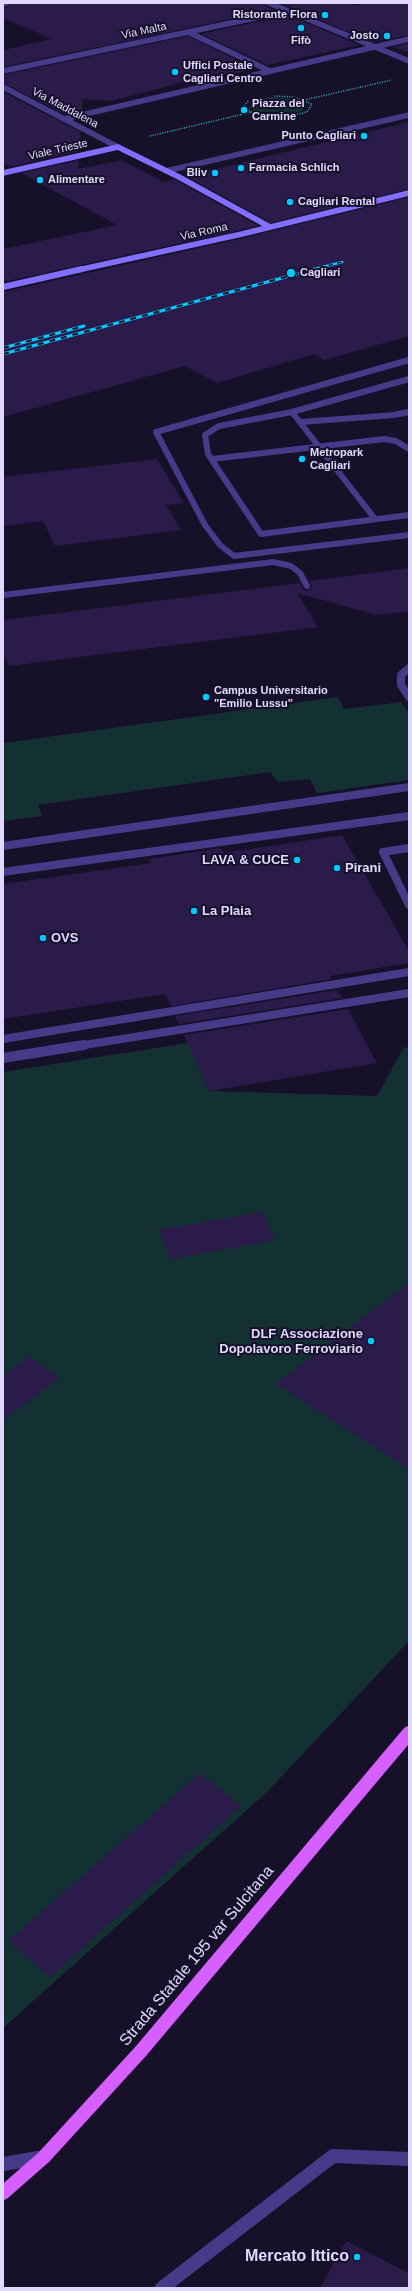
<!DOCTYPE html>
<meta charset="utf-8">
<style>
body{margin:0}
#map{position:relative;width:412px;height:2291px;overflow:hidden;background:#171029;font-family:Helvetica,sans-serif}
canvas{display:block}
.frame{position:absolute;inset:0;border:4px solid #e1d8ff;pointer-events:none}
</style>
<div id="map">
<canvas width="412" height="2291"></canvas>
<div class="frame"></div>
</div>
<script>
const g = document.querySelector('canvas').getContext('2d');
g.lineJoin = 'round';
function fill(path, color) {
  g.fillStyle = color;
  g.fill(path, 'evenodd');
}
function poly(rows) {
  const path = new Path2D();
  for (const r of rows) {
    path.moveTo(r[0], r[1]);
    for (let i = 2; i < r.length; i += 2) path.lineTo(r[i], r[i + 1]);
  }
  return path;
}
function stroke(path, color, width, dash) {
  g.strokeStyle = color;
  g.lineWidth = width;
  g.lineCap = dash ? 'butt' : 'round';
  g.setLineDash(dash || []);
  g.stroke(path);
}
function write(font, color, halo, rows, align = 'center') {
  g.font = font + ' Helvetica,sans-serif';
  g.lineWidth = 4;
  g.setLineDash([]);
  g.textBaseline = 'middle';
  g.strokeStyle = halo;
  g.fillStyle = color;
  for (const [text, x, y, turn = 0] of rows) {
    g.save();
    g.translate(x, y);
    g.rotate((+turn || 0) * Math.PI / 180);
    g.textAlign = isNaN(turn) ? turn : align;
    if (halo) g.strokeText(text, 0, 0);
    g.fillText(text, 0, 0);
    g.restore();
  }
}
fill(poly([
 [271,97,291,99,305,104,302,111,285,115,264,114,249,108,253,102],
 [338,697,344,709,401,702,409,713,409,780,317,793,310,779,278,782,270,772,38,805,42,816,3,821,3,743],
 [188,1043,210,1091,377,1096,404,1047,409,1048,409,1641,267,1792,3,2028,3,1072]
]), '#133133');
fill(poly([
 [10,3,265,3,267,7,274,10,3,67,3,50,52,39,3,18,3,8,9,6],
 [280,3,348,3,357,5,364,3,409,3,409,35,373,42],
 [288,15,359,45,268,65,201,34],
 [188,36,255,69,205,80,200,78,111,101,83,99,82,110,65,114,3,83,3,75],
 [409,43,409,53,394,47],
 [3,92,81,132,79,151,10,167,3,163],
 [409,122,409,189,271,223,186,176],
 [79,160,78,169,122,160,164,182,174,179,259,226,3,282,3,249,117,225,21,173],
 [409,197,409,336,324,360,314,354,217,383,185,366,3,417,3,292,243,238],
 [157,459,184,503,166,505,181,530,55,546,43,521,3,526,3,477],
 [409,568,409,611,377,615,297,593,318,627,9,666,3,652,3,620,300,583,303,589,307,591,312,587,310,581],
 [342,835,409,951,409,963,330,976,332,979,171,1006,165,994,3,1019,3,884,151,863,149,859,221,848,224,853],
 [337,990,342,998,179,1024,175,1016],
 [348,1009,377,1063,210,1091,184,1035],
 [262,1212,275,1240,171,1259,158,1230],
 [409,1283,409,1469,276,1384],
 [29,1357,60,1378,3,1420,3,1376],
 [200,1773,241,1806,50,1977,8,1941],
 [346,2241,409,2273,409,2288,320,2288]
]), '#2a1b4a');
stroke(poly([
 [304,100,392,80],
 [248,101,243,108,260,116,286,117,307,112,312,104,294,97,274,96],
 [150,136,252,112]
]), '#2eb5bd', 1.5, [1, 1.5]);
stroke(poly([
 [409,360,156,432,205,525,220,545,234,556,409,535],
 [409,379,292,412,219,426,205,435,208,454,261,534,409,515],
 [292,412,375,519],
 [301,422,394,415,409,412],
 [212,459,384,439,396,441,409,449],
 [3,595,273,562,291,566,300,573,307,586]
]), '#463a89', 6);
stroke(poly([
 [409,668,401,675,401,685,409,697],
 [3,846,409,787],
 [409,848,383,852,409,905],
 [3,872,409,816],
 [3,1039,409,972],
 [78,1046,409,993]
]), '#463a89', 8);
stroke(poly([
 [3,1058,84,1045]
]), '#463a89', 10);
stroke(poly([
 [162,2288,333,2156,409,2159]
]), '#463a89', 14);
stroke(poly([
 [269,3,409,61],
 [3,4,6,3],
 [188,32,270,71],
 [3,71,288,11],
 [3,87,118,147],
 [64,119,409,39],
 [166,171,409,115]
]), '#463a89', 5.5);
stroke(poly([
 [3,2164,44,2157]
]), '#463a89', 14);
stroke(poly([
 [3,173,118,147,179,177,270,227],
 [78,270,242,234,409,193]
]), '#836fff', 5.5);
stroke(poly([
 [3,287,82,269]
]), '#836fff', 6);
stroke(poly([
 [3,2193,44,2157,141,2051,409,1733]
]), '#d55fff', 14);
const railFar1 = poly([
 [311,270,342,262]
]);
const rail = poly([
 [3,348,84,326],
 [3,354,315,269]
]);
stroke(railFar1, '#04c9ff', 2.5);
stroke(rail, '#04c9ff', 3);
stroke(railFar1, '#171029', 1.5, [4.5]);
stroke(rail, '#171029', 2, [6]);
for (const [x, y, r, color] of [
 [325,15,4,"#04c9ff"],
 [301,28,4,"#04c9ff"],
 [387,36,4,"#04c9ff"],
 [175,72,4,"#04c9ff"],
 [244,110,4,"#04c9ff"],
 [364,136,4,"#04c9ff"],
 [241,168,4,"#04c9ff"],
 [215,173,4,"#04c9ff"],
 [40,180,4,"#04c9ff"],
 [290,202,4,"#04c9ff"],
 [291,273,5,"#04c9ff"],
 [302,459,4,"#04c9ff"],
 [206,697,4,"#04c9ff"],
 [297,860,4,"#04c9ff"],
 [337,868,4,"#04c9ff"],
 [194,911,4,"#04c9ff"],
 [43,938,4,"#04c9ff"],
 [371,1341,4,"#04c9ff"],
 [357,2257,4,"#04c9ff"]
]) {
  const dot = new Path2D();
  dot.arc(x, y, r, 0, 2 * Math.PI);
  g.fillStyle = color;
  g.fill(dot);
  stroke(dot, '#171029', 1.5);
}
write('bold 11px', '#e1d8ff', '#171029', [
 ["Ristorante Flora",317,15,"right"],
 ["Josto",379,36,"right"],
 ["Fifò",301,41,"center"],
 ["Uffici Postale",183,66],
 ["Cagliari Centro",183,79],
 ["Piazza del",252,104],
 ["Carmine",252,117],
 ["Punto Cagliari",356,136,"right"],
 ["Farmacia Schlich",249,168],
 ["Bliv",207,173,"right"],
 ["Alimentare",48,180],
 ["Cagliari Rental",298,202],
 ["Cagliari",300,273],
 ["Metropark",310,453],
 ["Cagliari",310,466],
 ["Campus Universitario",214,691],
 ["\"Emilio Lussu\"",214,704]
], 'left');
write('11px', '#e1d8ff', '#171029', [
 ["Via Malta",144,31,-12],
 ["Via Maddalena",65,108,28],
 ["Viale Trieste",58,150,-13],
 ["Via Roma",204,232,-13]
]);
write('bold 13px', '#e1d8ff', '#171029', [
 ["LAVA & CUCE",289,860,"right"],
 ["Pirani",345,868],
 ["La Plaia",202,911],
 ["OVS",51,938],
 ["DLF Associazione",363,1334,"right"],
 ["Dopolavoro Ferroviario",363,1349,"right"]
], 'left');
write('16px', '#e1d8ff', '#171029', [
 ["Strada Statale 195 var Sulcitana",197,1956,-50]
]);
write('bold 16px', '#e1d8ff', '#171029', [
 ["Mercato Ittico",349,2257]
], 'right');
</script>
